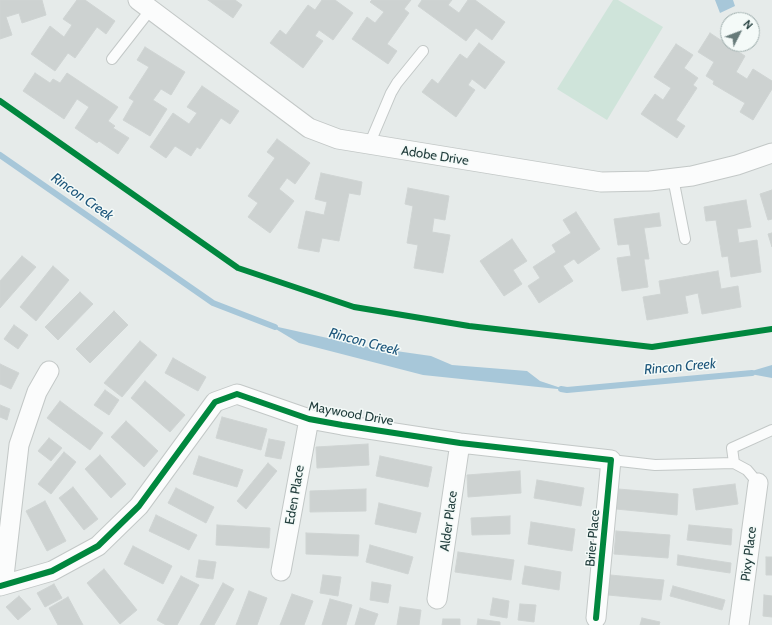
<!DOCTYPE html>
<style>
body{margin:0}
#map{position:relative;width:772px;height:625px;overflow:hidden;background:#e6ebea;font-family:Cabin,sans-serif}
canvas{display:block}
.north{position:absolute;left:720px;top:12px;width:40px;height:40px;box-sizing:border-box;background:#f4faf8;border:1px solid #a0afae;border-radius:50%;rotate:48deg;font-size:11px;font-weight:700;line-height:16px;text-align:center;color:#233f3e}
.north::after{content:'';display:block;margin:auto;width:14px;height:18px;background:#677b7a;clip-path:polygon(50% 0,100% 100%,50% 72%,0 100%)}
</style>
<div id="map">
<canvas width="772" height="625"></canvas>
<div class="north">N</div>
</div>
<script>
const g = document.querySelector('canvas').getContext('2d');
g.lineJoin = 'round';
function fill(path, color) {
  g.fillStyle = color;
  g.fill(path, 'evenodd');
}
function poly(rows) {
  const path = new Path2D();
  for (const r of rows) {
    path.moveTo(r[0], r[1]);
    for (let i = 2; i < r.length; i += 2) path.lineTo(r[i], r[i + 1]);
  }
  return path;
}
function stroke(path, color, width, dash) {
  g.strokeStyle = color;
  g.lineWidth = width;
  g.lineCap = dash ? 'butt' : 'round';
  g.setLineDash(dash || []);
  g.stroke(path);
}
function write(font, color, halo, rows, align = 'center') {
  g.font = font + ' Cabin,sans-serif';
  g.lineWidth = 3;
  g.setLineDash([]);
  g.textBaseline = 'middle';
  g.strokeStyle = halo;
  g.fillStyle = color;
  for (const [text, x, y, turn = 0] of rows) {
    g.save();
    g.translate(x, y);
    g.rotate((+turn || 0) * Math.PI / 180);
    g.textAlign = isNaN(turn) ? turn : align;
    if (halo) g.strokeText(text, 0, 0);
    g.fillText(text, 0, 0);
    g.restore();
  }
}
fill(poly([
 [613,0,618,0,663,27,607,120,557,89]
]), '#cfe4da');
fill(poly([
 [715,0,733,0,735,6,720,13],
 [269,325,368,347,431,356,452,365,527,371,540,381,567,390,423,375,299,343],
 [772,365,772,378,745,373]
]), '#a7c7d9');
stroke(poly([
 [0,155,213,303,275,327],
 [561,389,567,390,752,373]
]), '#a7c7d9', 6);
const building = poly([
 [0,0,42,0,46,15,22,23,19,13,6,17,12,35,0,39,0,0],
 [77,0,85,0,115,21,106,34,97,27,75,58,68,53,55,71,31,54,50,26,64,37,72,25,63,19,77,0],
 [208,0,235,0,242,5,233,18,208,0],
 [322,0,335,0,353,13,333,40,319,30,315,36,323,41,303,68,270,43,280,30,286,35,308,5,315,10,322,0],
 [372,0,411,0,404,9,409,13,387,44,397,51,388,64,352,39,367,17,375,23,384,12,370,2,372,0],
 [422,0,452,0,448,5,459,13,468,0,475,0,505,22,492,40,476,28,466,41,418,6,422,0],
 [710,33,745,56,736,72,747,79,753,69,772,81,772,89,753,120,740,112,745,103,713,84,714,81,706,76,714,62,698,52,710,33],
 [479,43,505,62,485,89,472,79,468,85,475,90,456,117,422,92,432,79,438,84,460,54,467,59,479,43],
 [676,44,693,55,684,68,698,78,693,85,697,88,676,120,685,126,677,138,641,114,655,94,663,100,671,88,654,77,676,44],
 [145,47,185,72,171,95,161,89,153,100,167,109,150,136,123,120,134,101,129,98,149,67,137,60,145,47],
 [35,73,50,83,53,79,60,83,67,73,118,107,108,121,115,126,113,128,129,138,118,154,99,141,97,143,75,128,89,107,77,99,64,119,23,91,35,73],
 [202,86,239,111,230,124,221,118,200,149,197,147,191,156,175,146,166,158,150,147,173,113,189,124,197,113,187,107,202,86],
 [277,139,310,163,295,184,287,178,279,189,294,201,270,233,248,217,258,203,248,196,275,158,267,152,277,139],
 [321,173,362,182,360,195,349,193,339,241,322,238,319,252,298,248,306,211,324,215,327,202,315,199,321,173],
 [408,188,449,196,445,220,434,218,432,232,450,235,443,273,414,268,418,245,407,243,413,206,405,204,408,188],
 [772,190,772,219,768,220,760,194,772,190],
 [746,200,751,227,737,229,739,243,757,240,761,272,731,277,728,256,722,257,716,220,706,221,704,207,746,200],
 [576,212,600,249,578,264,574,259,563,266,573,281,539,303,528,286,540,278,533,267,556,252,552,245,571,233,563,220,576,212],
 [659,213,661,226,644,228,649,259,644,259,648,287,622,291,617,258,631,256,629,244,618,245,614,219,659,213],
 [772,233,772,247,768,234,772,233],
 [512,239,527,261,513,270,522,284,504,296,480,261,512,239],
 [22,256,36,267,0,308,0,281,22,256],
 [53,266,69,280,36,321,20,307,53,266],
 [718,271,721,289,738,286,741,307,702,314,698,293,685,296,688,313,647,320,643,297,661,294,659,281,718,271],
 [80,292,93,304,58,340,45,327,80,292],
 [114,311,128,325,90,363,76,349,114,311],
 [14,325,28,335,18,349,4,339,14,325],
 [140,341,157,355,122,397,104,383,140,341],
 [173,358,206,377,198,391,165,373,173,358],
 [0,364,19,373,11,389,0,384,0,364],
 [145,381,185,415,170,432,131,398,145,381],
 [105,390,119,400,109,415,94,405,105,390],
 [60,401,103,433,90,450,47,418,60,401],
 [0,405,10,409,7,420,0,417,0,405],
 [222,417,267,429,261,450,216,438,222,417],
 [126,421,158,451,144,467,111,437,126,421],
 [49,438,62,448,51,461,38,451,49,438],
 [269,439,285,442,281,459,265,456,269,439],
 [368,444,369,465,317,468,316,447,368,444],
 [64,452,76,462,51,494,38,484,64,452],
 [100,455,126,484,111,498,85,469,100,455],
 [199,456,243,470,237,487,193,474,199,456],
 [380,456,432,467,428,487,376,476,380,456],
 [268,463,277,471,246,509,237,501,268,463],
 [520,471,521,493,468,497,467,475,520,471],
 [537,480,584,488,581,506,534,498,537,480],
 [735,484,738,504,696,510,693,489,735,484],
 [73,487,98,519,84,530,59,498,73,487],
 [176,488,214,507,206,523,168,503,176,488],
 [366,489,366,511,310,512,310,491,366,489],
 [618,489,678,494,677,515,616,509,618,489],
 [45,501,66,541,47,551,26,511,45,501],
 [379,503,421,513,416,533,375,524,379,503],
 [156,515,197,535,189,550,149,531,156,515],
 [510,516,510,534,472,535,471,518,510,516],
 [531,522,575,529,572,551,528,544,531,522],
 [217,525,270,528,269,548,216,545,217,525],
 [689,525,732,529,731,545,687,540,689,525],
 [616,531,670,535,668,558,614,554,616,531],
 [306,533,359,535,358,556,306,554,306,533],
 [370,545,413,557,408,574,366,562,370,545],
 [133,546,172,566,163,584,124,564,133,546],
 [458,552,514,560,511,580,455,572,458,552],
 [678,555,731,563,730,573,677,565,678,555],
 [766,557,772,557,772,575,766,575,766,557],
 [199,560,216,562,213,579,196,577,199,560],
 [525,566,561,572,559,590,522,584,525,566],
 [104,569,137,610,120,624,87,583,104,569],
 [323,575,341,577,338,596,320,593,323,575],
 [610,575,664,580,661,600,608,595,610,575],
 [181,576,199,585,177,625,166,625,157,620,181,576],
 [372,582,391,585,388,603,370,600,372,582],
 [223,583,234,589,214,625,200,625,223,583],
 [54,584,62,598,45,607,37,593,54,584],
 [673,586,725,600,722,610,670,596,673,586],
 [249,591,267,598,257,625,236,625,249,591],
 [292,594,313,601,304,625,280,625,292,594],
 [764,595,772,596,772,617,763,616,764,595],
 [19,596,31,609,18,620,6,607,19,596],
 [68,597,83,625,58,625,49,608,68,597],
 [493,598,509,601,507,618,490,615,493,598],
 [330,599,352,605,346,625,322,625,330,599],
 [520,604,536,605,534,622,518,620,520,604],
 [400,607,421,610,419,625,397,625,400,607],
 [360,608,378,614,374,625,355,625,360,608],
 [642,618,660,622,659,625,640,625,642,618],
 [443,619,460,619,460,625,442,625,443,619],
 [478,619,500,622,500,625,477,625,478,619]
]);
fill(building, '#cdd2d1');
stroke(building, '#cfd4d3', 1);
const lane = poly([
 [112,59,151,9],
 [369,145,391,93,397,83,423,51],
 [673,178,685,239],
 [611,460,655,465,734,463,747,470,758,483],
 [734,463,732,448,772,430]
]);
const street = poly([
 [138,0,309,128,338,139,601,182,650,181,692,176,737,165,772,153],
 [281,571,309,419],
 [3,585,19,445,37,392,49,371],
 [0,586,52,571,98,546,139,506,215,402,237,394,309,419,342,425,460,443,611,460,596,618],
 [437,599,460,443],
 [739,625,758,483]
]);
stroke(lane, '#c3c8c7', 12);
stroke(street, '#c3c8c7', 21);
stroke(lane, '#fbfcfc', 10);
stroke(street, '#fbfcfc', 19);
stroke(poly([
 [0,101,238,268,354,307,469,326,652,347,772,329],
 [0,586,52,571,98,546,139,506,215,402,237,394,309,419,342,425,460,443,611,460,596,618]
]), '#00873e', 6);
write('13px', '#233f3e', '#f4faf8', [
 ["Adobe Drive",435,156,9],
 ["Maywood Drive",351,414,10],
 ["Eden Place",295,495,-80],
 ["Alder Place",449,521,-82],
 ["Brier Place",593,538,-85],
 ["Pixy Place",749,554,-83]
]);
write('italic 14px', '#1d567b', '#f4faf8', [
 ["Rincon Creek",82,197,35],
 ["Rincon Creek",364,342,15],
 ["Rincon Creek",680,367,-5]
]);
</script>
